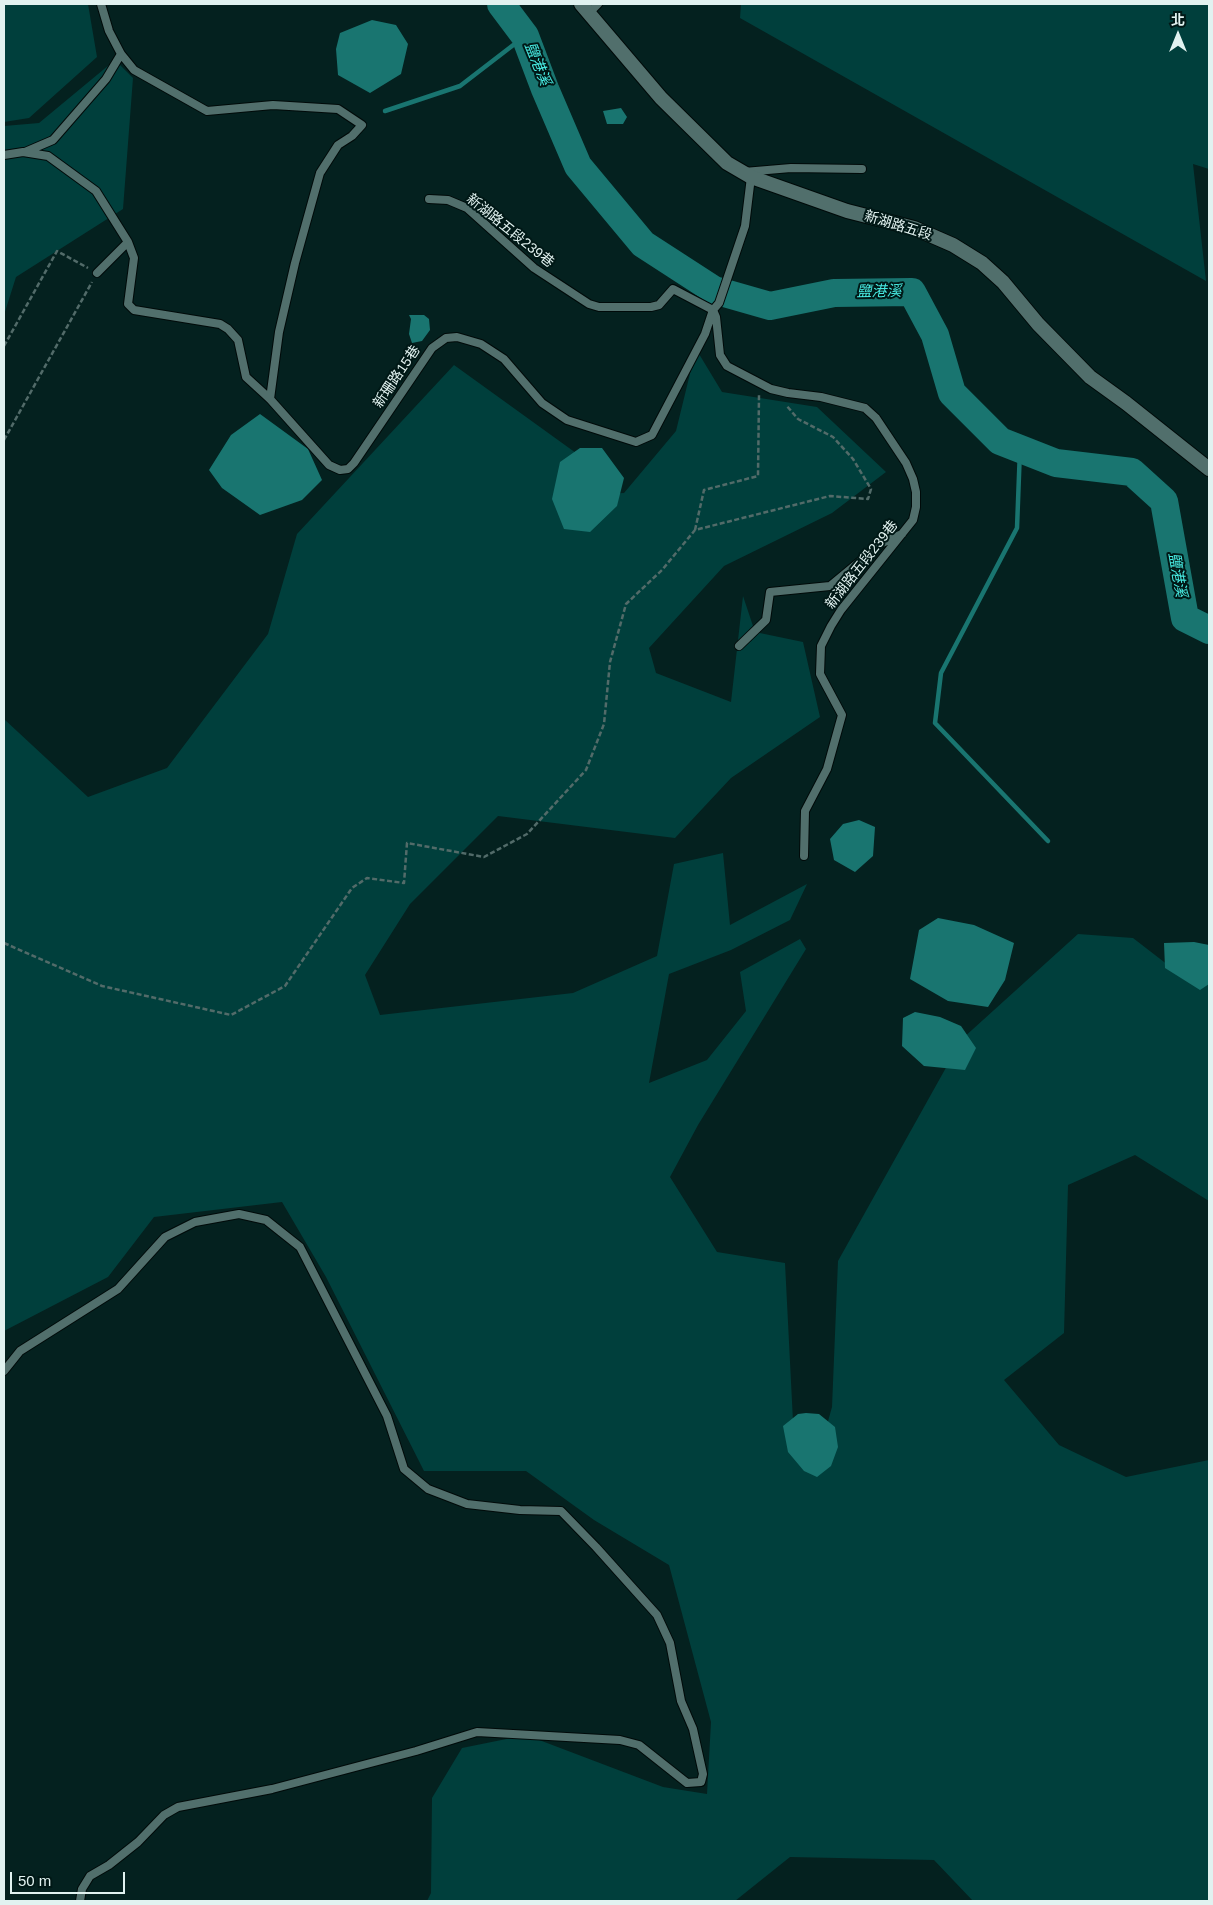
<!DOCTYPE html>
<meta charset="utf-8">
<style>
body{margin:0}
#map{position:relative;width:1213px;height:1905px;overflow:hidden;background:#04211f;font-family:Helvetica,"Noto Sans TC",sans-serif}
canvas{display:block}
.frame{position:absolute;inset:0;border:5px solid #e1f2f0;pointer-events:none}
.north{position:absolute;left:1153px;top:10px;width:50px;height:50px;-webkit-text-stroke:4px #001816;paint-order:stroke;rotate:0deg;font-size:14px;font-weight:700;line-height:20px;text-align:center;color:#e1f2f0}
.north::after{content:'';display:block;margin:auto;width:18px;height:22px;background:#e1f2f0;clip-path:polygon(50% 0,100% 100%,50% 72%,0 100%)}
.scale{position:absolute;left:10px;top:1872px;width:115px;height:22px;box-sizing:border-box;border:2px solid #e1f2f0;border-top:0;padding-left:6px;font-size:15px;line-height:18px;white-space:nowrap;color:#e1f2f0;-webkit-text-stroke:4px #001816;paint-order:stroke}
</style>
<div id="map">
<canvas width="1213" height="1905"></canvas>
<div class="frame"></div>
<div class="north">北</div>
<div class="scale">50 m</div>
</div>
<script>
const g = document.querySelector('canvas').getContext('2d');
g.lineJoin = 'round';
function fill(path, color) {
  g.fillStyle = color;
  g.fill(path, 'evenodd');
}
function poly(rows) {
  const path = new Path2D();
  for (const r of rows) {
    path.moveTo(r[0], r[1]);
    for (let i = 2; i < r.length; i += 2) path.lineTo(r[i], r[i + 1]);
  }
  return path;
}
function stroke(path, color, width, dash) {
  g.strokeStyle = color;
  g.lineWidth = width;
  g.lineCap = dash ? 'butt' : 'round';
  g.setLineDash(dash || []);
  g.stroke(path);
}
function write(font, color, halo, rows, align = 'center') {
  g.font = font + ' Helvetica,"Noto Sans TC",sans-serif';
  g.lineWidth = 4;
  g.setLineDash([]);
  g.textBaseline = 'middle';
  g.strokeStyle = halo;
  g.fillStyle = color;
  for (const [text, x, y, turn = 0] of rows) {
    g.save();
    g.translate(x, y);
    g.rotate((+turn || 0) * Math.PI / 180);
    g.textAlign = isNaN(turn) ? turn : align;
    if (halo) g.strokeText(text, 0, 0);
    g.fillText(text, 0, 0);
    g.restore();
  }
}
fill(poly([
 [4,4,88,4,97,57,29,118,4,122],
 [741,4,1209,4,1209,169,1193,164,1206,281,740,18],
 [115,60,133,78,123,209,16,277,4,315,4,126,39,123],
 [696,349,722,392,817,407,886,472,832,513,724,566,649,648,656,673,731,702,743,596,755,632,803,642,820,717,731,778,675,838,498,816,410,904,365,975,380,1015,573,993,657,956,674,864,723,853,730,925,807,884,790,920,731,950,669,974,649,1083,707,1060,746,1011,740,972,800,939,806,949,698,1125,670,1177,717,1252,785,1263,794,1441,818,1457,832,1407,838,1261,962,1039,1078,934,1133,938,1190,982,1209,968,1209,1201,1135,1155,1068,1185,1064,1333,1004,1380,1059,1445,1126,1477,1209,1460,1209,1901,973,1901,934,1860,790,1857,735,1901,427,1901,431,1893,432,1798,462,1748,526,1735,663,1787,707,1794,711,1722,669,1565,594,1520,526,1471,424,1471,326,1277,282,1202,154,1217,108,1277,4,1331,4,719,88,797,167,768,268,634,297,534,454,365,576,453,581,495,624,493,676,431]
]), '#003f3c');
fill(poly([
 [372,20,396,25,408,44,401,74,370,93,338,75,336,49,340,33],
 [621,108,627,117,623,124,607,124,603,111],
 [409,315,424,315,429,319,430,330,422,341,412,343,409,334,411,319],
 [260,414,308,449,322,480,302,500,260,515,222,488,209,470,231,435],
 [580,448,602,448,624,478,617,506,590,532,564,529,552,499,560,462],
 [859,820,875,827,873,856,855,872,834,860,830,839,843,824],
 [938,918,974,925,1014,943,1005,980,988,1007,948,1001,910,979,919,930],
 [1194,942,1209,945,1209,984,1200,990,1165,968,1164,943],
 [915,1012,940,1017,961,1026,976,1048,965,1070,924,1066,902,1046,903,1018],
 [806,1413,819,1414,835,1427,838,1447,831,1466,817,1477,804,1471,788,1452,783,1426,798,1414]
]), '#197570');
stroke(poly([
 [385,111,460,86,525,36],
 [1020,449,1017,528,941,673,935,723,1048,841]
]), '#197570', 4.5);
stroke(poly([
 [501,4,525,36,545,89,578,166,643,244,714,290,770,306,834,293,912,292,935,335,952,393,1000,441,1056,463,1132,472,1164,501,1185,618,1209,630]
]), '#197570', 28);
const service = poly([
 [101,4,109,31,121,54,134,70,207,111,273,105,338,109,362,125,352,136,338,145,320,173,295,263,279,332,270,399],
 [589,13,598,4],
 [25,152,53,140,106,79,121,54],
 [4,155,23,152,48,156,96,191,128,242,97,273],
 [744,172,791,168,862,169],
 [429,199,448,200,467,208,534,268,589,304,599,307,651,307,659,305,673,289,713,310,716,317,720,355,727,366,771,389,788,393,821,397,865,408,876,418,906,463,913,479,916,492,916,507,913,520,841,610,831,626,821,646,820,674,842,715,827,769,805,811,804,856],
 [128,242,134,258,128,304,134,310,220,324,228,329,238,340,246,377,270,399,329,465,340,470,348,469,354,463,432,348,446,338,457,337,481,344,504,359,542,403,567,420,636,442,652,435,705,334,713,310,719,303,745,226,751,177],
 [739,646,766,620,770,592,830,586,882,543,902,534],
 [4,1371,20,1351,118,1289,165,1237,195,1222,239,1214,266,1220,300,1247,387,1416,404,1469,428,1489,467,1504,520,1510,561,1511,596,1547,657,1615,670,1643,681,1701,693,1729,703,1774,701,1782,687,1783,639,1745,620,1740,477,1732,416,1751,272,1789,178,1807,164,1815,138,1842,109,1865,90,1876,82,1889,80,1901]
]);
const tertiary = poly([
 [581,4,661,98,727,163,751,177,847,211,914,228,953,245,982,263,1003,282,1038,324,1090,377,1126,403,1209,469]
]);
stroke(service, '#000a09', 10);
stroke(tertiary, '#000a09', 16);
stroke(poly([
 [4,346,57,251,88,268],
 [4,440,92,282],
 [695,530,704,490,758,476,759,395],
 [4,943,102,986,231,1015,285,986,352,888,367,878,404,883,407,843,484,857,527,834,586,770,604,724,610,662,626,604,662,570,695,530,830,496,868,499,871,489,853,459,833,437,798,419,786,405]
]), '#526b69', 2.5, [5, 2.5]);
stroke(service, '#516f6c', 8);
stroke(tertiary, '#516f6c', 14);
write('14px', '#e1f2f0', '#001816', [
 ["新湖路五段",898,226,17],
 ["新湖路五段239巷",510,231,39],
 ["新珊路15巷",397,377,-56],
 ["新湖路五段239巷",862,565,-52]
]);
write('italic 15px', '#47eae1', '#001816', [
 ["鹽港溪",537,64,68],
 ["鹽港溪",879,292,-1],
 ["鹽港溪",1177,575,80]
]);
</script>
